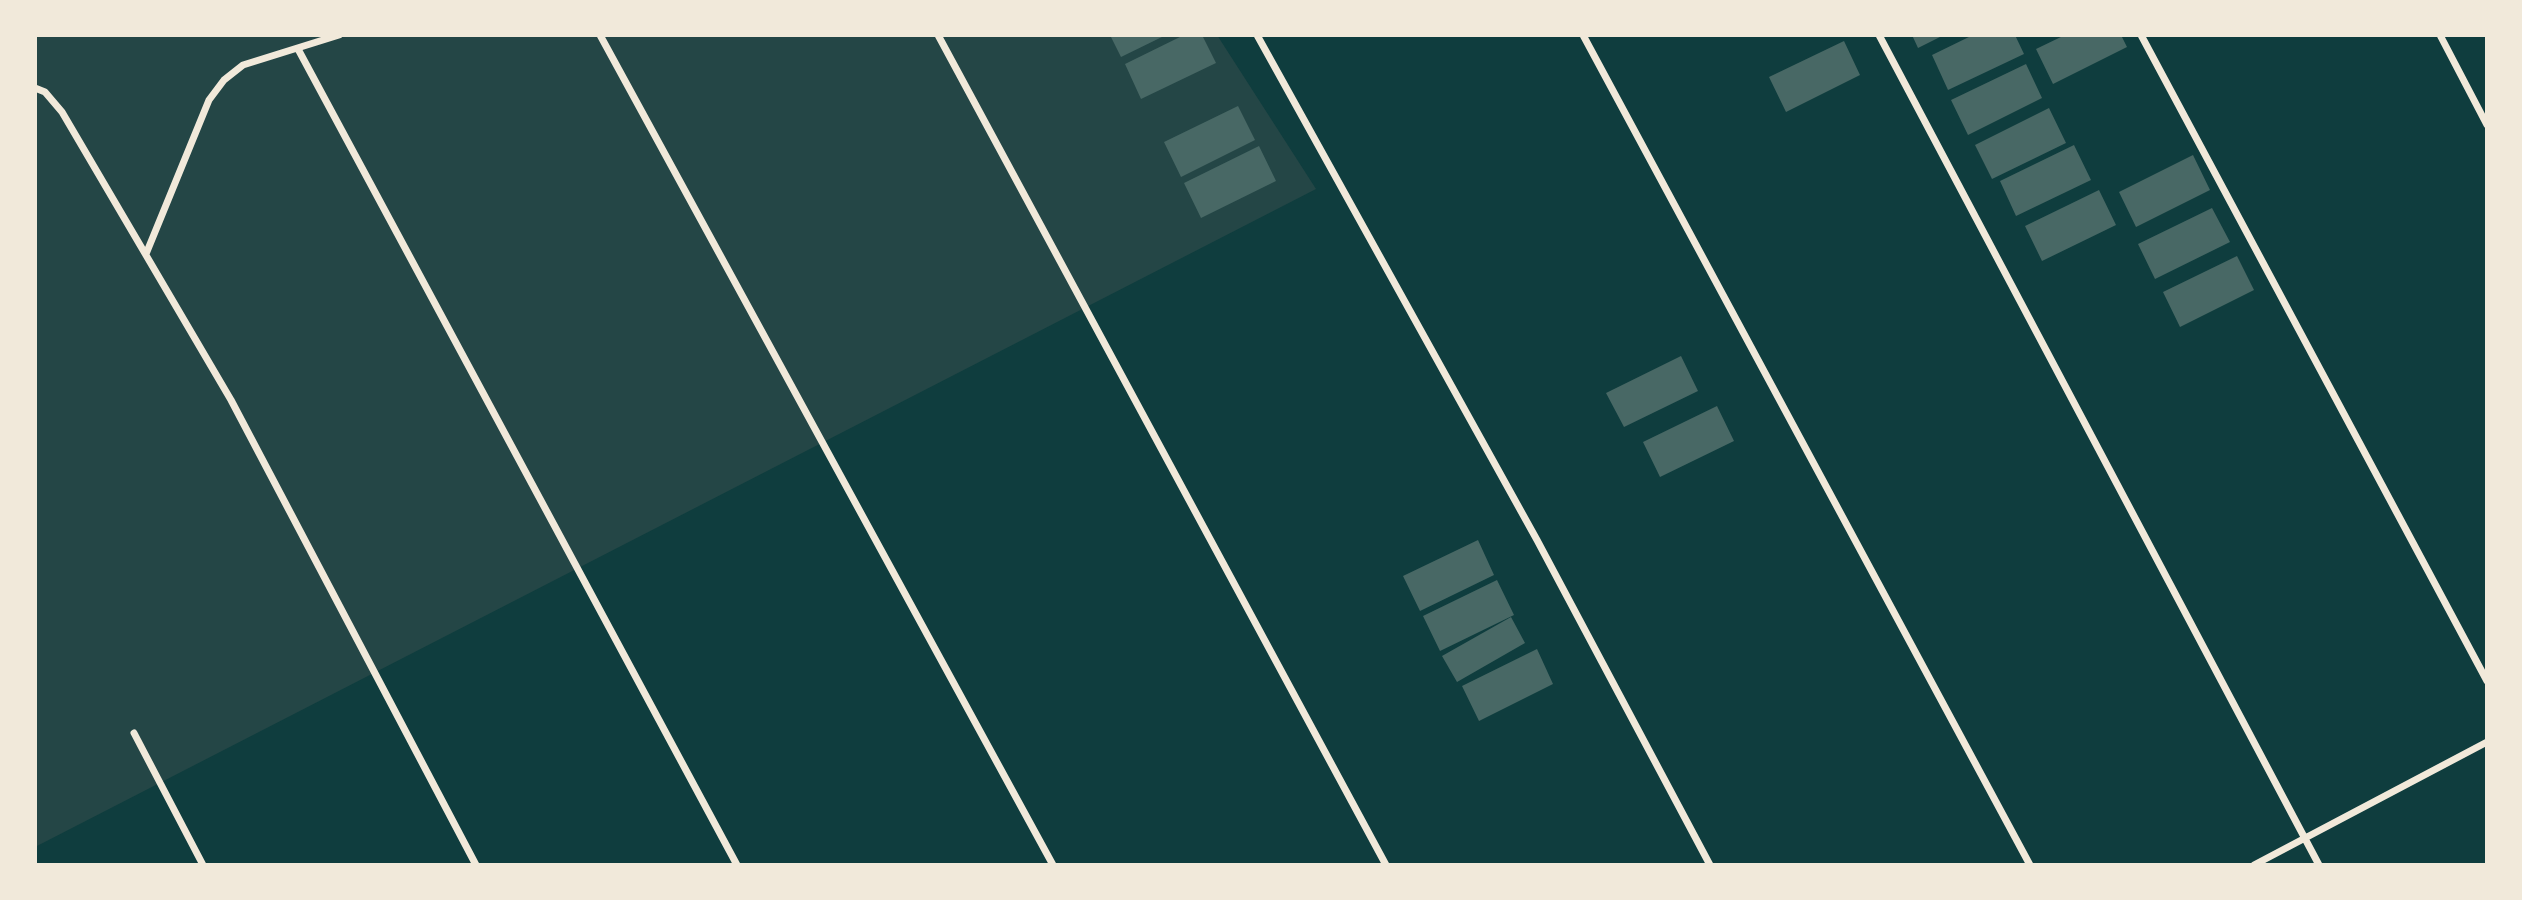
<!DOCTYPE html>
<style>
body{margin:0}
#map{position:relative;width:2522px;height:900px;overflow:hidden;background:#0f3d3e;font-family:"Archivo Narrow",sans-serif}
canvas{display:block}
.frame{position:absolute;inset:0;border:37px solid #f1e9da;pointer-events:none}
</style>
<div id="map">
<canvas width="2522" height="900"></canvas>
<div class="frame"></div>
</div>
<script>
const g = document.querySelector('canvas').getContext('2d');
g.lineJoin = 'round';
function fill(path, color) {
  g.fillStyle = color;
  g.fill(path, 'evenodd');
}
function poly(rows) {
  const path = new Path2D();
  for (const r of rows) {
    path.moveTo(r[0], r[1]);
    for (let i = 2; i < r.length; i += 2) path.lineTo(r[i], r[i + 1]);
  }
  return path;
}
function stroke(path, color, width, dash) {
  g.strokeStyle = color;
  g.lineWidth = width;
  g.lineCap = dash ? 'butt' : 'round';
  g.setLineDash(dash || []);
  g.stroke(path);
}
fill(poly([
 [35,35,1217,35,1316,189,35,847]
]), '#244646');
fill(poly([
 [1110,35,1166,35,1121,57],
 [1184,35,1202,35,1216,63,1141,99,1125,64],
 [1912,35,1944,35,1918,48],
 [1973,35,2015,35,2024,54,1948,90,1932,55],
 [2065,35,2121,35,2127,47,2053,84,2036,49],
 [1844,41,1860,75,1786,112,1769,77],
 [2026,64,2042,98,1968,135,1951,100],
 [1238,106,1255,140,1181,177,1164,142],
 [2049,108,2066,143,1992,179,1975,145],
 [2074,145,2091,180,2016,216,2000,181],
 [1259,146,1276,181,1201,218,1184,183],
 [2193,155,2210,190,2136,227,2119,192],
 [2099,190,2116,225,2042,261,2025,226],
 [2212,208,2230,242,2155,279,2138,244],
 [2237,256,2254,290,2180,327,2163,292],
 [1681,356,1698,391,1624,427,1606,393],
 [1717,406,1734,441,1660,477,1643,442],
 [1478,540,1494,575,1420,611,1403,576],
 [1497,580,1514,615,1440,651,1423,616],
 [1511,617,1525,643,1457,682,1442,656],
 [1537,649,1553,684,1479,721,1462,686]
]), '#486865');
stroke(poly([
 [600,35,1053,865],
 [938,35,1386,865],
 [1257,35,1537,540,1710,865],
 [1583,35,2030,865],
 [1879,35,2319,865],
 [2141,35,2487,681],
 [2440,35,2487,125],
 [298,49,737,865],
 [35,88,45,92,62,112,231,400,476,865],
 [146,254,209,100,224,80,243,65,339,35],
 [134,733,203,865],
 [2254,865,2487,742]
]), '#f1e9da', 7);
</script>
